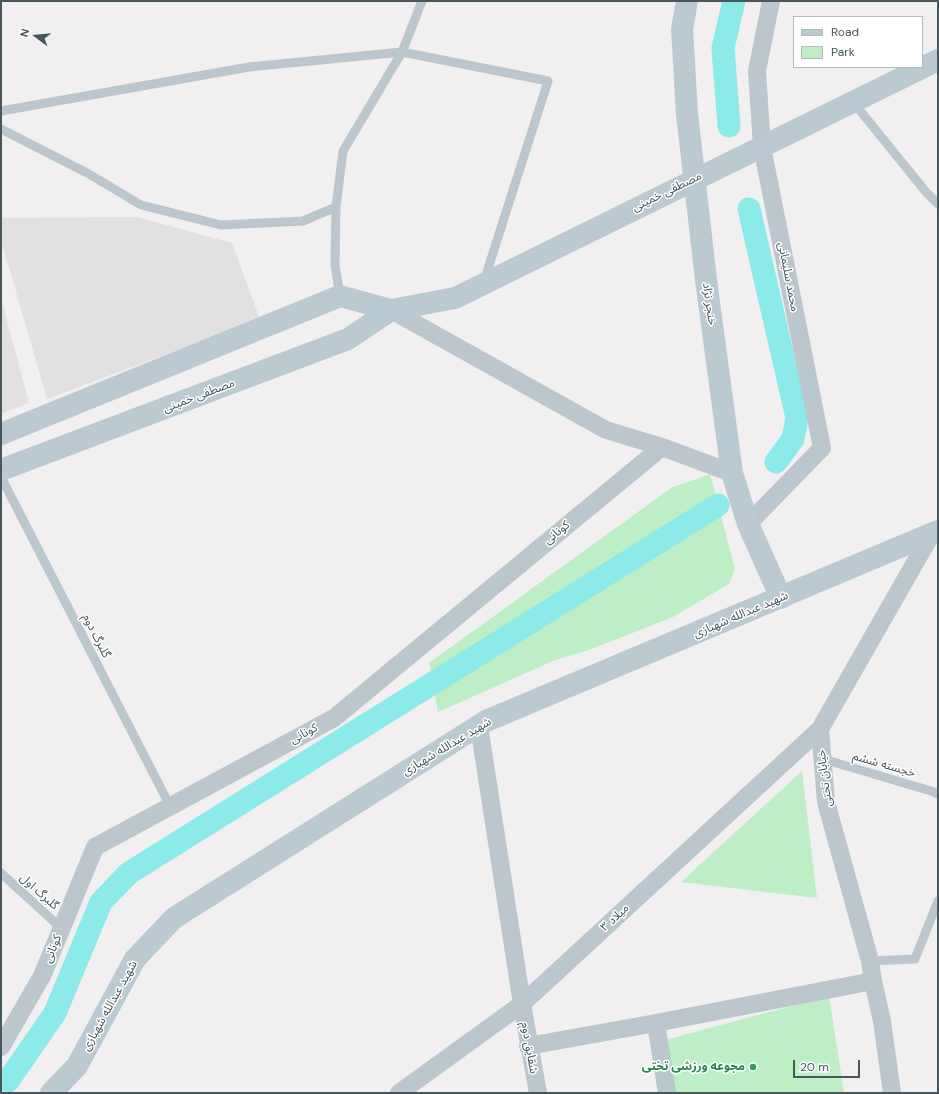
<!DOCTYPE html>
<meta charset="utf-8">
<style>
body{margin:0}
#map{position:relative;width:939px;height:1094px;overflow:hidden;background:#f1efef;font-family:"DM Sans",sans-serif}
canvas{display:block}
.frame{position:absolute;inset:0;border:2px solid #47575c;pointer-events:none}
.legend{position:absolute;left:793px;top:16px;width:130px;height:52px;box-sizing:border-box;background:#fff;border:1px solid #b5bcbe;margin:0;padding:5px 7px;list-style:none;font-size:12px;color:#47575c}
.legend li{display:flex;align-items:center;gap:8px;height:20px}
.legend b{width:20px;border:1px solid #b5bcbe}
.north{position:absolute;left:16px;top:16px;width:40px;height:40px;-webkit-text-stroke:3px #fff;paint-order:stroke;rotate:286deg;font-size:11px;font-weight:700;line-height:16px;text-align:center;color:#47575c}
.north::after{content:'';display:block;margin:auto;width:14px;height:18px;background:#47575c;clip-path:polygon(50% 0,100% 100%,50% 72%,0 100%)}
.scale{position:absolute;left:793px;top:1060px;width:67px;height:18px;box-sizing:border-box;border:2px solid #47575c;border-top:0;padding-left:5px;font-size:12px;line-height:14px;white-space:nowrap;color:#47575c;-webkit-text-stroke:3px #fff;paint-order:stroke}
</style>
<div id="map">
<canvas width="939" height="1094"></canvas>
<div class="frame"></div>
<ul class="legend">
<li><b style="height:5px;background:#bbcad0"></b>Road</li>
<li><b style="height:11px;background:#beeec6"></b>Park</li>
</ul>
<div class="north">N</div>
<div class="scale">20 m</div>
</div>
<script>
const g = document.querySelector('canvas').getContext('2d');
g.lineJoin = 'round';
function fill(path, color) {
  g.fillStyle = color;
  g.fill(path, 'evenodd');
}
function poly(rows) {
  const path = new Path2D();
  for (const r of rows) {
    path.moveTo(r[0], r[1]);
    for (let i = 2; i < r.length; i += 2) path.lineTo(r[i], r[i + 1]);
  }
  return path;
}
function stroke(path, color, width, dash) {
  g.strokeStyle = color;
  g.lineWidth = width;
  g.lineCap = dash ? 'butt' : 'round';
  g.setLineDash(dash || []);
  g.stroke(path);
}
function write(font, color, halo, rows, align = 'center') {
  g.font = font + ' "DM Sans","Noto Sans Arabic",sans-serif';
  g.lineWidth = 3;
  g.setLineDash([]);
  g.textBaseline = 'middle';
  g.strokeStyle = halo;
  g.fillStyle = color;
  for (const [text, x, y, turn = 0] of rows) {
    g.save();
    g.translate(x, y);
    g.rotate((+turn || 0) * Math.PI / 180);
    g.textAlign = isNaN(turn) ? turn : align;
    if (halo) g.strokeText(text, 0, 0);
    g.fillText(text, 0, 0);
    g.restore();
  }
}
fill(poly([
 [137,217,232,243,260,319,47,399,1,240,1,218],
 [1,298,29,403,1,414]
]), '#e2e0e1');
fill(poly([
 [710,474,735,569,729,584,673,617,589,650,555,660,438,712,429,663,671,488],
 [802,771,817,898,681,882],
 [829,996,844,1093,669,1093,661,1041]
]), '#beeec6');
stroke(poly([
 [729,126,723,48,734,1],
 [749,209,797,418,793,439,776,462],
 [8,1081,55,1013,101,902,129,873,718,505]
]), '#8ceae9', 23);
stroke(poly([
 [853,102,926,192,938,204],
 [1,111,249,67,402,52,422,1],
 [1,129,89,174,141,205,221,225,303,221,336,207],
 [340,296,335,265,336,207,343,151,402,52,548,81,484,281],
 [1,477,170,806],
 [823,759,931,791,938,794],
 [1,873,61,928],
 [870,961,915,959,938,901]
]), '#bbc7cc', 9);
stroke(poly([
 [391,310,606,430,662,447,732,473],
 [748,524,822,448,762,147,757,71,771,1],
 [479,726,522,1004,538,1093],
 [656,1023,873,981],
 [528,1046,656,1023,667,1093],
 [1,1047,42,976,95,847,334,718,662,447],
 [399,1093,522,1004,820,729],
 [892,1093,882,1021,873,981,870,961,826,802,820,729,932,533]
]), '#bbc7cc', 18);
stroke(poly([
 [687,1,682,29,687,114,706,280,732,473,748,524,781,598],
 [1,434,340,296,391,310],
 [1,470,348,339,391,310,455,298,938,60],
 [51,1093,77,1066,135,959,174,918,486,721,938,531]
]), '#bbcad0', 22);
for (const [x, y, r, color] of [
 [753,1067,4,"#2e9e5b"]
]) {
  const dot = new Path2D();
  dot.arc(x, y, r, 0, 2 * Math.PI);
  g.fillStyle = color;
  g.fill(dot);
  stroke(dot, '#fff', 1.5);
}
write('12px', '#47575c', '#fff', [
 ["مصطفی خمینی",667,192,-26],
 ["محمد سلیمانی",788,277,79],
 ["خنجر نژاد",709,304,82],
 ["مصطفی خمینی",199,396,-21],
 ["کونانی",557,533,-40],
 ["شهید عبدالله شهبازی",741,615,-23],
 ["گلبرگ دوم",96,636,63],
 ["کونانی",304,734,-28],
 ["شهید عبدالله شهبازی",447,747,-31],
 ["خجسته ششم",884,765,16],
 ["خیابان تختی",825,778,-97],
 ["گلبرگ اول",39,892,42],
 ["میلاد ۳",615,918,-43],
 ["کونانی",53,949,-68],
 ["شهید عبدالله شهبازی",110,1006,-61],
 ["شقایق دوم",529,1048,80]
]);
write('bold 12px', '#27864d', '#fff', [
 ["مجوعه ورزشی تختی",745,1067]
], 'right');
</script>
